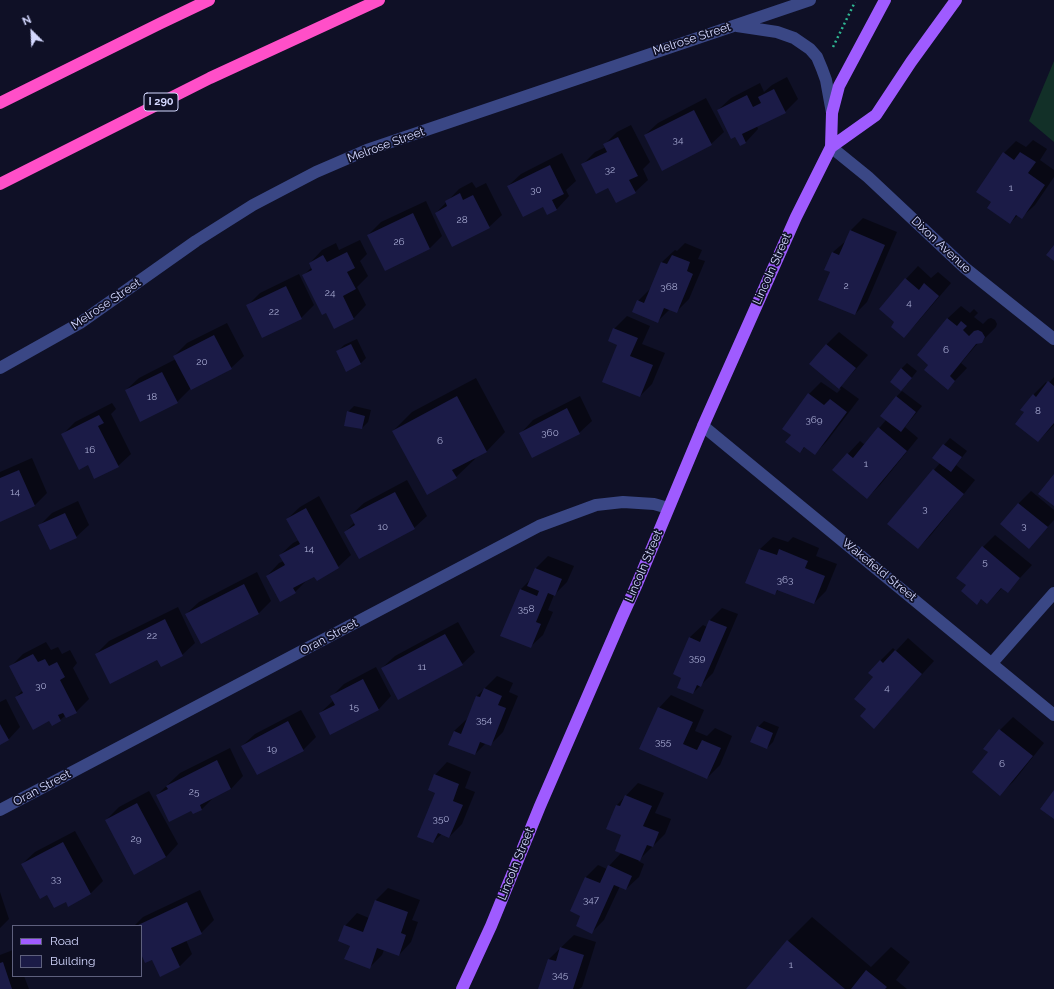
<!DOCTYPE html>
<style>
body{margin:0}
#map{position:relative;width:1054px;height:989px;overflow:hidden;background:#0f1026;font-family:Raleway,sans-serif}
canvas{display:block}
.legend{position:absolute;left:12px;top:925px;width:130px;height:52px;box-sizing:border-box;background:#0f1026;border:1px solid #5e607d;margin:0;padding:5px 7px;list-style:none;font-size:12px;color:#d4d8ff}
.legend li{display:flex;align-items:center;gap:8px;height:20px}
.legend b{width:20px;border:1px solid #5e607d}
.north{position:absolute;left:12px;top:12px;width:40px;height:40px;-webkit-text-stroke:3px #0f1026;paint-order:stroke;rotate:336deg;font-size:11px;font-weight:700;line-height:16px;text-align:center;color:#d4d8ff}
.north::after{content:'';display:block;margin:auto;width:14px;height:18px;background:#d4d8ff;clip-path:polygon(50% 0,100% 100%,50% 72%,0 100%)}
</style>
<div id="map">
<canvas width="1054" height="989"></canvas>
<ul class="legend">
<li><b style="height:5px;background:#9f5bff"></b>Road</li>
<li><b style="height:11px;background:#1b1b47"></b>Building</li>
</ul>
<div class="north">N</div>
</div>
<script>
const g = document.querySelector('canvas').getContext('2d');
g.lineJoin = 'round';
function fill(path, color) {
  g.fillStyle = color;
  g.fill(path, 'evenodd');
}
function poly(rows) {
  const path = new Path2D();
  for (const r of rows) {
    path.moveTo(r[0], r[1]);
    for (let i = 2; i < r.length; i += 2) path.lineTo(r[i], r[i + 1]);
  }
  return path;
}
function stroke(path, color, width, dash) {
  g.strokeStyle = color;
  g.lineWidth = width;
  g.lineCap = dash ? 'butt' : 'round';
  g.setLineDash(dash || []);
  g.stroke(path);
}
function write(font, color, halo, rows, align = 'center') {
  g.font = font + ' Raleway,sans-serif';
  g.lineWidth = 3.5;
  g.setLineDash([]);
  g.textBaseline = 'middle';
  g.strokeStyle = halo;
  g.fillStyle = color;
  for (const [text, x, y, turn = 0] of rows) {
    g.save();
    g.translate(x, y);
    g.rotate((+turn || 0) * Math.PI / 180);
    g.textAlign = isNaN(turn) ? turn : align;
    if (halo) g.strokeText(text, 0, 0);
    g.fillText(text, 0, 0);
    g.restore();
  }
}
fill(poly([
 [1054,61,1054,142,1029,121]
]), '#123028');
fill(poly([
 [787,77,798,99,785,112,757,126,758,129,746,142,740,144,718,110,731,98,760,83,764,92,772,85],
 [706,98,724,132,711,144,645,135,658,123],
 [631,125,650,162,643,169,648,180,635,192,582,165,595,152,606,147,605,144,617,132],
 [1033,140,1047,149,1040,160,1054,170,1054,177,1035,205,1022,217,1018,215,1010,223,992,201,1004,153,1016,141,1026,147],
 [562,153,576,181,566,190,569,196,557,209,548,213,544,206,508,186,521,174],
 [472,182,476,188,486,183,502,215,489,227,436,213,459,189],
 [426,201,442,236,429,249,368,235,381,222],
 [863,218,897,232,867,302,855,314,831,272,826,270,833,252,847,240,850,231],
 [360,240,367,254,360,261,368,276,357,287,366,305,354,318,335,327,327,312,303,276,312,267,310,263,322,250,336,243,339,250],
 [685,243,702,250,698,259,705,261,689,299,676,312,670,309,657,322,638,301,651,288,662,262,675,250,677,251],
 [918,266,931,278,938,272,951,283,916,324,904,336,896,322,906,279],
 [299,274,314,305,301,318,248,305,260,293],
 [961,306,970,313,974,309,978,313,974,317,983,324,988,319,991,318,995,320,997,324,996,327,981,342,978,343,961,363,967,368,948,388,930,365,918,355,948,318],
 [627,316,650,326,642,344,665,353,652,384,640,396,619,345,614,329],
 [227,323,244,356,231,368,190,389,177,402,126,390,139,378,176,359,174,356,187,343],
 [839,332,868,355,841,386,859,399,827,441,815,454,805,447,800,452,792,435,809,394,821,382,837,393,841,389,810,364,827,344],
 [357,339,366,358,360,364,338,351,344,345],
 [907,363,917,371,907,384,901,369],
 [1054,377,1054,425,1038,441,1025,412,1033,395,1046,382,1048,384],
 [476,378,505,432,487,451,474,457,475,459,456,477,393,431,412,412],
 [902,391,922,406,905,427,918,438,880,485,867,498,833,470,860,441,865,445,886,420,896,397],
 [580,396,592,421,579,433,521,433,533,420],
 [112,403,116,409,111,414,131,454,118,466,88,464,62,435,75,422],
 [354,406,371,410,368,422,362,428,348,412],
 [950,438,967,451,956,465,975,480,931,535,918,548,889,524,940,463,933,458],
 [32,458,47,493,35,505,0,521,0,472],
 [407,480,427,516,414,528,345,532,355,522,351,515,364,503],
 [1031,491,1054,510,1054,520,1029,547,1002,524,1019,503],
 [319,496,351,555,338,567,315,575,308,579,295,592,267,576,279,563,284,561,280,555,293,543,299,540,287,519,300,507],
 [78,501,89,525,76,537,40,525,52,513],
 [995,535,1032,565,1007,592,1002,588,987,603,982,598,977,603,967,585,983,547],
 [773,537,788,542,793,537,819,548,816,556,837,564,826,591,814,603,779,589,775,594,747,582,760,549],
 [548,556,574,566,567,582,554,595,548,610,553,612,543,635,530,647,521,589,532,578,536,568],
 [257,572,271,601,259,613,201,643,186,614,199,602],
 [178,607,195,643,182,655,96,654,109,641],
 [722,608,738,614,713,673,693,693,682,677,675,674,690,637,703,625,707,627,710,620],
 [458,622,475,652,462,664,382,668,395,656],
 [908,638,934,661,874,727,867,709,875,677,880,661,893,648,896,651],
 [46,642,51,650,58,647,62,654,70,650,77,663,73,668,89,699,76,712,66,715,60,720,50,719,16,697,23,690,10,667,23,654],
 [376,667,391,696,379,709,331,734,320,713,334,700,332,696,344,684],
 [497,676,513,683,509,692,518,696,503,732,490,745,486,743,475,754,454,731,467,719,477,696],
 [671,695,704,710,695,731,707,736,715,728,732,736,720,765,707,778,641,749,659,708],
 [6,699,20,727,8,740,0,744,0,702],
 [301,710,316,737,303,750,242,746,255,734],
 [1013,717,1044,743,1013,782,1000,794,990,752,985,748,1000,730],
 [764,721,779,727,773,742,767,748,758,727],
 [230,748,243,776,231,789,213,798,202,809,192,809,157,795,180,773],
 [447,762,471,772,465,788,475,792,462,824,449,837,442,834,433,842,436,792,435,775],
 [638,783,664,793,655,813,671,819,665,834,638,861,644,864,639,877,626,889,620,886,604,920,592,932,582,915,586,877,598,865,607,869,609,866,622,852,623,834,617,805],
 [149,791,178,844,166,857,106,820,119,807],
 [75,831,103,881,90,894,66,901,48,894,22,864,35,852],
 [388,888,420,900,412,920,418,922,411,942,399,955,384,950,382,955,369,968,351,945,345,926,357,913,369,918,375,901],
 [200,890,214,920,201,933,186,940,192,954,180,966,161,976,153,958,141,952,141,926,134,926,143,917],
 [0,892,9,919,0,928],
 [812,917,871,967,891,947,910,962,896,980,907,989,748,989,788,941],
 [574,935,596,942,582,987,579,989,539,989,549,959],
 [13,950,13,976,24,976,29,989,0,989,0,955]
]), '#0007');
fill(poly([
 [774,89,786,113,742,134,746,143,740,146,735,137,731,139,717,110,747,95,753,107,761,103,758,97],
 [694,110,712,145,662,171,644,135],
 [618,137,638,176,629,180,636,193,616,203,608,188,596,194,581,164,607,152,603,144],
 [1003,152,1014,160,1020,152,1036,162,1028,173,1045,185,1022,219,1016,215,1010,224,987,208,991,202,976,192],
 [550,165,564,194,552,200,557,210,547,215,543,207,523,217,507,186],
 [460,193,463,200,473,195,490,228,452,247,435,213,447,206,445,201],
 [413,213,430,249,385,271,367,235],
 [850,230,885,245,855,315,818,300,830,272,824,270,832,252,839,255],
 [1054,245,1054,261,1046,255],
 [347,252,355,268,347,272,356,289,343,296,354,319,334,329,326,313,322,315,302,275,312,270,309,263,323,255,327,262],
 [672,255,690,262,687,271,693,274,677,313,664,308,658,323,632,312,637,300,644,303,661,262,667,264],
 [905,278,919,290,924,283,939,296,904,338,891,327,894,322,879,309],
 [286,286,302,319,262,338,246,305],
 [947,318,957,326,961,321,967,326,963,330,969,336,974,331,978,330,982,332,985,337,982,343,976,344,950,376,955,381,948,390,924,370,928,365,917,355],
 [613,328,638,338,630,356,653,365,640,397,602,382,617,345,608,341],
 [214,335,232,369,191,390,173,356],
 [351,344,361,364,346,372,336,351],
 [826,344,856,368,839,389,809,364],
 [901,368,912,378,901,391,890,382],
 [162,372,178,403,140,422,125,390],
 [1048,381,1054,386,1054,423,1038,442,1015,424,1024,412,1020,410,1033,394,1036,397],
 [808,393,824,405,830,399,847,412,815,455,804,447,800,453,785,442,791,435,782,429],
 [457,396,487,452,452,470,457,478,427,495,392,431],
 [896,396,916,412,901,432,880,416],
 [567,408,580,434,532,458,519,433],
 [347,411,365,416,362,429,344,426],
 [99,415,104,423,98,426,119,467,94,479,88,465,79,470,61,434],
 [878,427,907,451,867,499,832,470,847,453,853,458],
 [943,444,962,457,951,472,932,458],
 [933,469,964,494,918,549,887,524],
 [19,470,35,506,0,522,0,478],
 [1054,474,1054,506,1038,494],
 [395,492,415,529,359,559,344,532,355,525,350,515],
 [1018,503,1048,527,1029,549,1000,524],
 [306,508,339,568,317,581,314,577,293,588,296,593,280,602,266,576,285,565,279,555,300,544,286,519],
 [65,513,77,538,50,550,38,525],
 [982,546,1020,578,1008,593,1001,588,987,604,981,599,977,605,961,591,966,585,956,578],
 [759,549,777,555,779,549,808,561,805,568,825,576,814,604,777,590,775,595,745,583],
 [535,568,562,579,555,596,548,593,536,622,541,624,531,648,500,636,520,589,537,596,539,591,527,586],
 [244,584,259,614,201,644,185,614],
 [165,619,183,656,161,667,157,660,110,684,95,654],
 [709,620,727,627,701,687,697,685,693,694,677,688,681,678,673,674,689,637,700,642],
 [445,634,463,665,398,700,381,668],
 [895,650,922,674,874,729,860,716,866,709,854,699,873,677,868,673,880,660,883,663],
 [33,654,38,662,45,659,49,666,57,662,65,677,60,680,77,713,66,718,63,713,58,715,61,721,52,726,49,721,33,730,15,697,23,693,9,666],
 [363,679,379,710,330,735,319,713,335,705,330,696],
 [484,688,502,696,498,705,506,708,491,746,480,742,475,755,448,745,454,731,461,734,476,696,480,697],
 [658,707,693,722,683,744,697,750,702,740,721,748,707,779,639,749],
 [288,721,304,751,257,775,241,746],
 [0,724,9,740,0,745],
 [757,726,773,733,767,749,750,742],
 [999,729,1033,756,1000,796,972,772,988,752,983,749],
 [217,760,231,789,200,805,202,810,193,814,191,811,169,822,156,795,168,789,166,786],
 [434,774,459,784,453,801,463,805,449,838,438,833,433,843,417,837,435,793,428,790],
 [1054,790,1054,819,1040,809],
 [625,795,652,806,643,826,659,832,653,847,647,845,640,861,615,851,621,835,606,829,616,805,620,806],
 [137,803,166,857,134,875,105,820],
 [63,842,91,894,68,907,66,902,54,908,47,895,40,899,21,864],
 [608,865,632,876,626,890,614,885,592,934,576,926,580,916,570,911,585,877,600,883],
 [375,900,408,912,401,933,406,935,399,956,377,948,370,969,344,959,350,946,338,941,344,925,363,932],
 [187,902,202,934,171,948,180,967,160,977,152,960,145,963,141,954,141,926,136,926],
 [787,940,845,989,746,989],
 [560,947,584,955,573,989,538,989,548,959,556,961],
 [3,962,12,989,0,989,0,963],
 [866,970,887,987,885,989,851,989]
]), '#1b1b47');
stroke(poly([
 [833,47,855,2]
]), '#2fb893', 2.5, [2, 3]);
stroke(poly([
 [737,26,777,32,794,38,810,49,817,57,822,69,826,80,832,113],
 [831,147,868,177,965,268,1054,339],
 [0,368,80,323,196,241,253,205,316,172,367,150,810,0],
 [703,426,1054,715],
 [992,663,1054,593],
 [0,810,539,526,596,505,623,502,654,504,668,508]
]), '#3a4785', 12);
stroke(poly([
 [831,147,876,115,911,62,956,0],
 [462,989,491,926,540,806,622,617,637,584,703,426,796,217,831,147,832,113,839,86,885,0]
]), '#9f5bff', 12);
stroke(poly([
 [0,103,159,24,209,0],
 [0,184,210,78,379,0]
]), '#ff4fc8', 12);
write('10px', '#a6a9d1', null, [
 ["34",678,140],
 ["32",610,170],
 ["1",1011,188],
 ["30",536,190],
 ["28",462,220],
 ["26",399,242],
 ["2",846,286],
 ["368",669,287],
 ["24",330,293],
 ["4",909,303],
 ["22",274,312],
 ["6",946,350],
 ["20",202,362],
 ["18",152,397],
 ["8",1038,411],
 ["369",814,420],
 ["360",550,433],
 ["6",440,441],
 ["16",90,450],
 ["1",866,464],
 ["14",15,492],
 ["3",925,509],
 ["3",1024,526],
 ["10",383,527],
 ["14",309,549],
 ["5",985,562],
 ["363",785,580],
 ["358",526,609],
 ["22",152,636],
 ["359",697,658],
 ["11",422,667],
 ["30",41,686],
 ["4",887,688],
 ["15",354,707],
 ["354",484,720],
 ["355",663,742],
 ["19",272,749],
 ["6",1002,764],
 ["25",194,792],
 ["350",441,819],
 ["29",136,839],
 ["33",56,879],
 ["347",591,900],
 ["1",791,965],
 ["345",560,975]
]);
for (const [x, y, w] of [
 [161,102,34]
]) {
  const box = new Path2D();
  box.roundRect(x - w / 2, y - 9, w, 18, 3);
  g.fillStyle = '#0f1026';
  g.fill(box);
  stroke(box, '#d4d8ff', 1);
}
write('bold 11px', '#d4d8ff', null, [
 ["I 290",161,102]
]);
write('12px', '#d4d8ff', '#0f1026', [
 ["Melrose Street",692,39,-18],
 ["Melrose Street",386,145,-20],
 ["Dixon Avenue",941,245,43],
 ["Lincoln Street",772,269,-66],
 ["Melrose Street",106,304,-34],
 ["Lincoln Street",644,566,-67],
 ["Wakefield Street",879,570,39],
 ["Oran Street",329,637,-28],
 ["Oran Street",42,788,-28],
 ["Lincoln Street",516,864,-68]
]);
</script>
